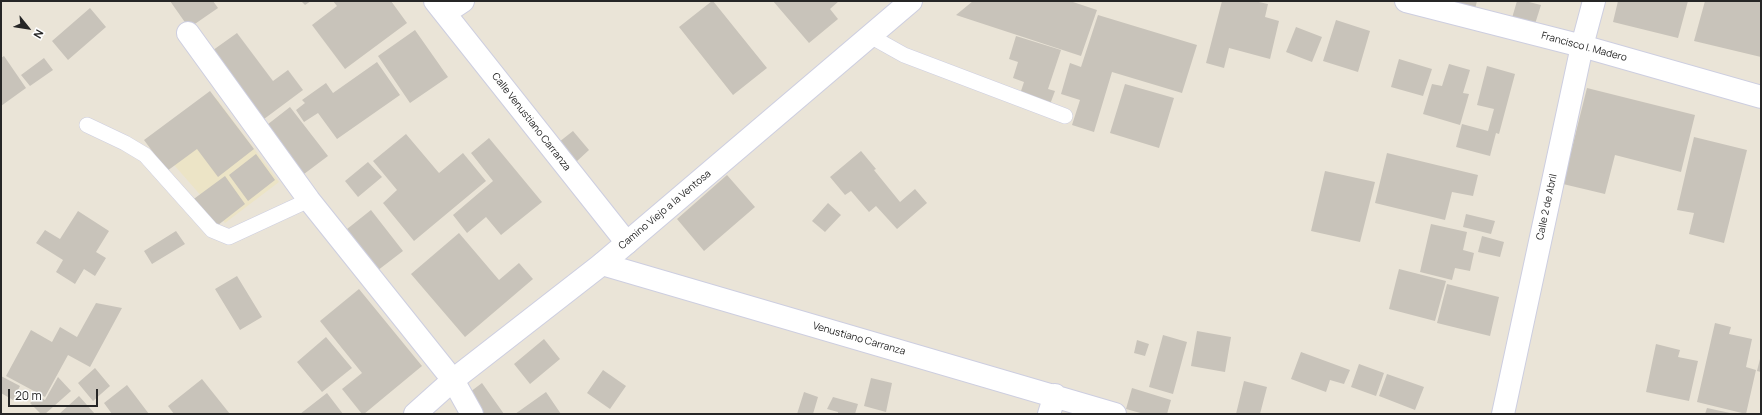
<!DOCTYPE html>
<style>
body{margin:0}
#map{position:relative;width:1762px;height:415px;overflow:hidden;background:#eae4d7;font-family:Manrope,sans-serif}
canvas{display:block}
.frame{position:absolute;inset:0;border:2px solid #262626;pointer-events:none}
.north{position:absolute;left:8px;top:8px;width:40px;height:40px;-webkit-text-stroke:3px #fff;paint-order:stroke;rotate:120deg;font-size:11px;font-weight:700;line-height:16px;text-align:center;color:#262626}
.north::after{content:'';display:block;margin:auto;width:14px;height:18px;background:#262626;clip-path:polygon(50% 0,100% 100%,50% 72%,0 100%)}
.scale{position:absolute;left:8px;top:389px;width:90px;height:18px;box-sizing:border-box;border:2px solid #262626;border-top:0;padding-left:5px;font-size:12px;line-height:14px;white-space:nowrap;color:#262626;-webkit-text-stroke:3px #fff;paint-order:stroke}
</style>
<div id="map">
<canvas width="1762" height="415"></canvas>
<div class="frame"></div>
<div class="north">N</div>
<div class="scale">20 m</div>
</div>
<script>
const g = document.querySelector('canvas').getContext('2d');
g.lineJoin = 'round';
function fill(path, color) {
  g.fillStyle = color;
  g.fill(path, 'evenodd');
}
function poly(rows) {
  const path = new Path2D();
  for (const r of rows) {
    path.moveTo(r[0], r[1]);
    for (let i = 2; i < r.length; i += 2) path.lineTo(r[i], r[i + 1]);
  }
  return path;
}
function stroke(path, color, width, dash) {
  g.strokeStyle = color;
  g.lineWidth = width;
  g.lineCap = dash ? 'butt' : 'round';
  g.setLineDash(dash || []);
  g.stroke(path);
}
function write(font, color, halo, rows, align = 'center') {
  g.font = font + ' Manrope,sans-serif';
  g.lineWidth = 4;
  g.setLineDash([]);
  g.textBaseline = 'middle';
  g.strokeStyle = halo;
  g.fillStyle = color;
  for (const [text, x, y, turn = 0] of rows) {
    g.save();
    g.translate(x, y);
    g.rotate((+turn || 0) * Math.PI / 180);
    g.textAlign = isNaN(turn) ? turn : align;
    if (halo) g.strokeText(text, 0, 0);
    g.fillText(text, 0, 0);
    g.restore();
  }
}
fill(poly([
 [216,98,279,182,225,223,160,149]
]), '#ece4c6');
fill(poly([
 [170,1,213,1,218,8,189,28],
 [301,1,311,1,305,5],
 [333,1,391,1,407,23,345,69,312,25,337,6],
 [712,1,713,1,767,68,733,95,679,27],
 [773,1,839,1,830,9,838,19,809,43],
 [973,1,1070,1,1097,10,1081,56,956,15],
 [1222,1,1254,1,1268,4,1265,17,1279,21,1270,59,1229,48,1224,68,1206,63],
 [1446,1,1477,1,1475,9],
 [1517,1,1525,1,1541,5,1535,24,1512,18],
 [1618,1,1688,1,1678,38,1613,22],
 [1705,1,1761,1,1761,57,1694,41],
 [90,8,106,27,68,60,52,41],
 [1098,15,1197,45,1182,93,1112,72,1094,132,1072,125,1080,100,1061,94,1070,63,1081,67],
 [1336,20,1370,31,1358,72,1323,61],
 [1296,27,1322,37,1312,62,1286,52],
 [415,30,448,77,410,103,378,56],
 [237,33,273,81,288,70,303,90,260,122,209,53],
 [1016,36,1061,50,1048,89,1055,91,1049,107,1019,97,1024,82,1013,78,1018,62,1009,59],
 [4,56,26,88,1,106,1,58],
 [44,58,53,70,30,86,21,75],
 [1399,59,1432,69,1423,96,1391,87],
 [377,62,400,95,337,139,318,113,304,122,296,110,305,103,302,100,326,83,333,93],
 [1449,64,1470,70,1463,93,1469,94,1460,125,1423,114,1432,84,1442,86],
 [1487,66,1515,74,1499,134,1496,133,1490,156,1456,147,1462,124,1488,131,1494,109,1477,105],
 [1125,84,1174,98,1159,148,1110,133],
 [1587,88,1695,115,1681,172,1615,155,1605,194,1563,184],
 [210,91,254,149,218,177,197,149,167,171,144,140],
 [290,107,328,156,300,177,263,128],
 [573,131,589,150,576,162,559,142],
 [406,134,439,173,463,153,486,181,414,241,383,203,397,190,373,161],
 [1694,137,1747,150,1724,243,1689,234,1694,213,1677,210],
 [489,138,542,202,501,235,486,217,467,233,453,215,493,181,471,153],
 [861,151,876,169,874,170,900,202,915,189,927,203,897,229,876,206,869,212,851,191,845,195,830,177],
 [1387,153,1478,175,1473,196,1452,192,1445,220,1375,203],
 [256,154,275,180,248,201,229,175],
 [368,162,382,177,358,197,345,181],
 [1325,171,1375,182,1360,242,1311,231],
 [727,175,755,207,704,251,677,219],
 [225,176,245,204,213,229,191,201],
 [828,203,841,215,825,232,812,221],
 [371,210,403,251,373,274,342,233],
 [78,211,109,231,96,252,106,258,95,276,84,269,75,284,56,272,63,260,36,243,45,230,60,239],
 [1466,214,1495,221,1491,234,1463,227],
 [1431,224,1467,232,1463,250,1474,253,1470,271,1455,268,1452,280,1420,272],
 [176,231,185,244,152,264,144,251],
 [459,233,499,280,519,263,533,279,465,337,411,274],
 [1482,236,1504,242,1500,257,1478,252],
 [1399,269,1446,281,1435,321,1389,309],
 [237,276,262,317,240,330,215,289],
 [1447,284,1499,297,1490,336,1437,323],
 [359,289,422,366,364,414,362,414,342,389,362,373,320,321],
 [96,303,122,308,90,367,68,355,45,397,6,376,31,330,52,342,60,327,77,337],
 [1715,323,1731,327,1729,334,1752,339,1746,367,1756,370,1746,414,1697,402],
 [1197,331,1231,337,1225,372,1191,366],
 [1163,335,1187,342,1173,394,1149,387],
 [326,337,352,368,322,392,297,362],
 [544,339,560,359,530,384,514,364],
 [1137,340,1149,344,1145,356,1134,353],
 [1656,344,1680,350,1678,357,1698,361,1689,401,1646,392],
 [1301,352,1350,370,1344,384,1330,380,1326,392,1291,379],
 [1761,355,1761,372,1757,371],
 [1359,364,1384,373,1376,396,1351,387],
 [95,368,110,386,93,401,78,383],
 [603,370,626,386,610,409,587,393],
 [1387,374,1424,387,1415,410,1379,396],
 [1,376,20,386,13,400,1,393],
 [58,377,71,391,45,414,41,414,30,403,38,396,45,400],
 [871,378,892,383,886,412,864,406],
 [202,379,230,414,174,414,168,406],
 [1244,381,1267,387,1260,414,1236,414],
 [482,383,504,414,478,414,466,395],
 [127,385,149,414,112,414,104,403],
 [1132,388,1171,400,1167,414,1144,414,1126,409],
 [546,392,561,414,515,414],
 [804,392,818,397,813,414,797,414],
 [327,393,343,414,300,414],
 [79,396,95,414,59,414],
 [833,397,858,404,855,414,838,414,838,412,827,409],
 [1707,408,1730,413,1730,414,1705,414]
]), '#c8c3ba');
const lane = poly([
 [870,36,904,55,1065,116],
 [87,125,125,143,145,155,212,230,229,237,309,200]
]);
const street = poly([
 [435,1,627,243],
 [1406,1,1582,46,1761,97],
 [445,13,463,1],
 [188,33,309,200,453,380,472,414],
 [602,264,1115,414],
 [1049,414,1055,395],
 [1503,414,1582,46,1594,1]
]);
const secondary = poly([
 [415,414,453,380,602,264,911,1]
]);
stroke(lane, '#cdcee0', 16);
stroke(street, '#cdcee0', 24);
stroke(secondary, '#cdcee0', 24);
stroke(lane, '#fff', 15);
stroke(street, '#fff', 22);
stroke(secondary, '#fff', 22);
write('10px', '#262626', '#fff', [
 ["Francisco I. Madero",1584,47,15],
 ["Calle Venustiano Carranza",531,122,52],
 ["Calle 2 de Abril",1547,207,-78],
 ["Camino Viejo a la Ventosa",665,210,-40],
 ["Venustiano Carranza",859,339,16]
]);
</script>
